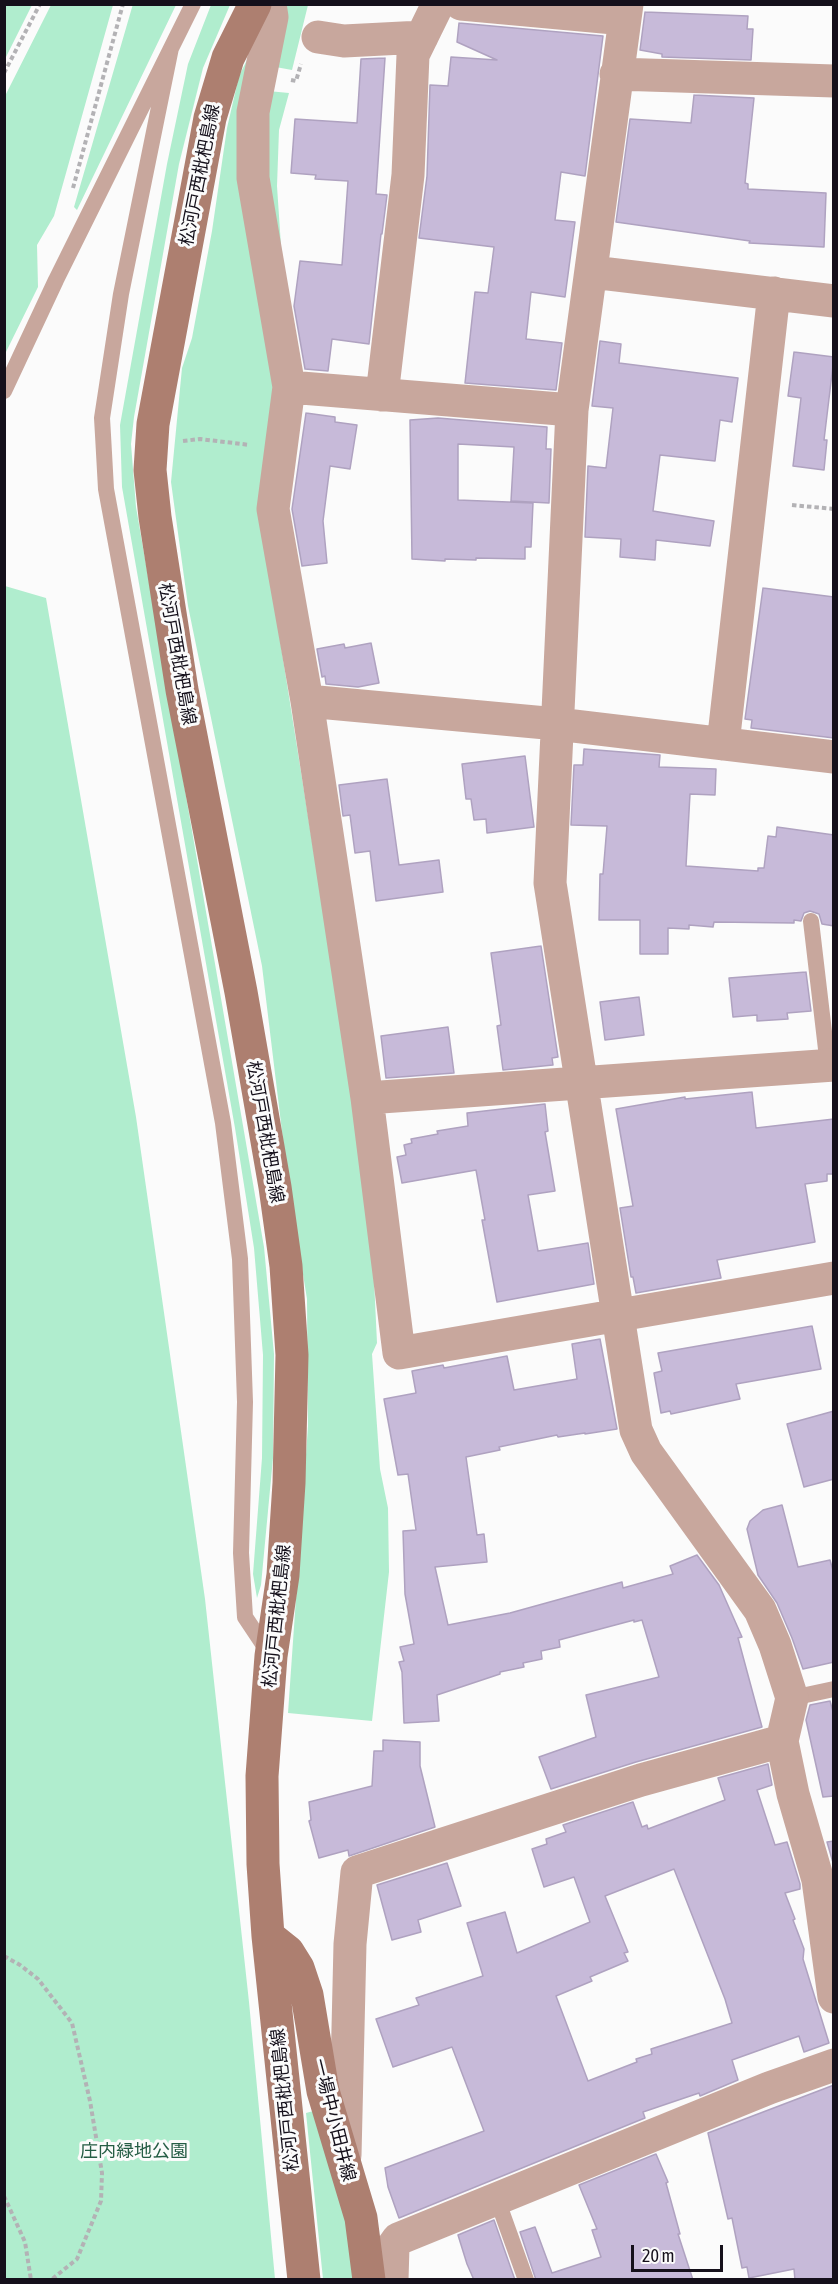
<!DOCTYPE html>
<meta charset="utf-8">
<style>
body{margin:0}
#map{position:relative;width:838px;height:2284px;overflow:hidden;background:#fbfbfb;font-family:"Asap Condensed",sans-serif}
canvas{display:block}
.frame{position:absolute;inset:0;border:6px solid #15101b;pointer-events:none}
.scale{position:absolute;left:631px;top:2245px;width:92px;height:27px;box-sizing:border-box;border:3px solid #15101b;border-top:0;padding-left:8px;font-size:18px;line-height:21px;white-space:nowrap;color:#15101b;-webkit-text-stroke:4px #fbfbfb;paint-order:stroke}
</style>
<div id="map">
<canvas width="838" height="2284"></canvas>
<div class="frame"></div>
<div class="scale">20 m</div>
</div>
<script>
const g = document.querySelector('canvas').getContext('2d');
g.lineJoin = 'round';
function fill(path, color) {
  g.fillStyle = color;
  g.fill(path, 'evenodd');
}
function poly(rows) {
  const path = new Path2D();
  for (const r of rows) {
    path.moveTo(r[0], r[1]);
    for (let i = 2; i < r.length; i += 2) path.lineTo(r[i], r[i + 1]);
  }
  return path;
}
function stroke(path, color, width, dash) {
  g.strokeStyle = color;
  g.lineWidth = width;
  g.lineCap = dash ? 'butt' : 'round';
  g.setLineDash(dash || []);
  g.stroke(path);
}
function write(font, color, halo, rows, align = 'center') {
  g.font = font + ' "Asap Condensed","Noto Sans JP",sans-serif';
  g.lineWidth = 6;
  g.setLineDash([]);
  g.textBaseline = 'middle';
  g.strokeStyle = halo;
  g.fillStyle = color;
  for (const [text, x, y, turn = 0] of rows) {
    g.save();
    g.translate(x, y);
    g.rotate((+turn || 0) * Math.PI / 180);
    g.textAlign = isNaN(turn) ? turn : align;
    if (halo) g.strokeText(text, 0, 0);
    g.fillText(text, 0, 0);
    g.restore();
  }
}
fill(poly([
 [5,4,32,5,5,59,4,5],
 [133,4,176,5,77,210,74,207],
 [51,5,113,5,54,216,37,245,38,287,5,354,5,96],
 [211,5,230,5,203,68,179,164,134,417,131,444,136,507,264,1247,274,1354,273,1458,261,1585,257,1598,253,1574,262,1458,263,1355,254,1248,235,1128,122,487,120,425,167,164,188,64],
 [279,5,308,5,292,70,270,66],
 [256,42,276,406,259,508,361,1149,373,1259,377,1343,372,1354,380,1469,388,1508,389,1572,372,1721,288,1713,308,1426,307,1299,288,1181,262,966,188,606,171,482,182,368,192,338,212,231,227,128,239,76],
 [268,91,289,93,279,130,277,186,282,261,265,174],
 [5,586,46,598,136,1117,205,1599,249,2002,275,2279,5,2279],
 [317,2110,348,2224,354,2279,323,2279,306,2113]
]), '#b0edce');
const building = poly([
 [645,12,748,16,747,29,753,29,751,60,662,57,662,54,640,50,645,12],
 [459,23,603,36,585,176,561,172,555,220,575,222,565,297,531,292,526,339,562,343,556,390,465,383,475,292,488,293,494,247,419,238,427,176,430,85,448,86,451,57,497,60,457,42,459,23],
 [385,58,376,194,387,195,382,234,381,234,369,344,332,339,328,371,305,369,294,306,300,261,342,265,348,181,315,179,316,175,291,173,295,119,357,123,361,59,385,58],
 [694,95,754,98,745,183,748,184,748,189,826,193,824,247,749,243,750,241,616,222,630,119,691,123,694,95],
 [600,341,621,344,619,363,738,378,732,422,720,420,715,461,660,455,653,511,714,521,710,546,656,540,655,560,620,557,621,539,585,537,588,466,606,468,613,408,592,406,600,341],
 [794,352,834,357,824,440,827,440,824,470,793,466,801,398,788,396,794,352],
 [306,413,335,417,335,422,357,425,350,469,330,466,323,521,327,563,302,566,292,509,306,413],
 [438,418,547,427,546,449,551,449,549,503,511,501,514,447,458,444,458,500,533,503,531,547,525,547,525,559,476,558,476,560,445,559,445,561,412,559,410,420,438,418],
 [763,588,834,597,834,738,751,728,752,720,745,719,763,588],
 [371,643,379,683,358,687,326,684,325,676,322,677,317,649,344,644,345,648,371,643],
 [584,749,660,755,659,767,716,769,715,795,690,794,686,866,758,871,758,868,764,868,768,836,776,837,777,827,834,835,834,926,822,924,819,914,810,911,804,913,801,921,794,920,794,923,714,922,713,927,689,925,689,929,668,928,668,954,640,954,640,920,599,920,600,874,603,874,607,826,571,825,574,765,583,765,584,749],
 [525,756,534,827,487,833,486,819,474,820,471,799,466,799,462,764,525,756],
 [387,779,399,865,439,860,443,892,376,901,370,851,355,853,350,815,343,816,339,785,387,779],
 [541,946,558,1057,552,1058,553,1065,503,1070,497,1026,501,1025,491,953,541,946],
 [806,972,811,1011,787,1013,788,1019,757,1021,757,1015,733,1017,729,978,806,972],
 [639,997,644,1035,605,1040,600,1002,639,997],
 [448,1027,454,1073,386,1078,381,1036,448,1027],
 [752,1092,756,1128,834,1119,834,1174,827,1174,827,1181,805,1184,815,1242,717,1260,721,1278,636,1293,633,1277,631,1277,620,1208,633,1206,616,1109,685,1097,685,1099,752,1092],
 [545,1104,548,1131,545,1132,555,1191,528,1195,538,1251,588,1243,594,1284,497,1302,482,1220,485,1220,476,1170,402,1183,397,1157,406,1155,404,1145,412,1143,411,1139,438,1134,437,1131,468,1126,467,1113,545,1104],
 [812,1326,821,1369,736,1384,740,1399,671,1414,670,1411,661,1413,654,1373,662,1371,658,1353,812,1326],
 [600,1339,617,1429,585,1434,585,1433,558,1437,557,1435,499,1447,500,1450,466,1457,477,1535,484,1534,487,1562,435,1567,448,1625,510,1613,622,1582,623,1588,673,1574,670,1566,697,1555,719,1585,742,1637,738,1638,762,1727,636,1762,551,1789,539,1757,596,1737,586,1695,659,1677,642,1620,634,1622,634,1620,559,1640,560,1647,541,1651,542,1659,523,1663,524,1667,500,1672,500,1674,437,1695,439,1721,404,1723,402,1672,399,1662,404,1661,400,1647,414,1644,405,1594,403,1531,416,1530,408,1474,398,1475,384,1399,416,1393,412,1371,443,1365,444,1368,507,1356,514,1390,577,1379,572,1344,600,1339],
 [834,1411,834,1479,804,1487,787,1424,834,1411],
 [782,1505,798,1567,830,1560,834,1574,834,1662,803,1669,792,1638,777,1603,758,1575,747,1529,750,1521,763,1510,782,1505],
 [830,1701,834,1715,834,1796,823,1797,806,1720,810,1705,830,1701],
 [383,1740,420,1742,420,1766,435,1827,349,1856,348,1850,319,1858,309,1821,311,1820,309,1802,372,1786,374,1751,383,1751,383,1740],
 [768,1764,772,1785,757,1790,775,1845,787,1842,800,1884,800,1889,785,1893,795,1919,793,1920,804,1949,803,1959,829,2043,804,2052,799,2036,732,2060,738,2080,700,2096,699,2093,643,2112,645,2118,640,2120,399,2218,388,2187,385,2168,484,2131,452,2047,393,2067,376,2019,419,2005,416,1998,483,1976,467,1923,505,1912,517,1953,590,1922,574,1877,544,1887,532,1849,547,1844,546,1839,566,1832,563,1825,633,1802,642,1827,647,1825,648,1829,725,1800,718,1778,768,1764],
 [674,1869,725,1999,732,2023,651,2049,652,2054,636,2059,637,2062,588,2081,556,1996,592,1981,590,1977,628,1961,624,1953,628,1952,605,1896,674,1869],
 [834,1841,834,1866,827,1842,834,1841],
 [447,1863,461,1906,418,1920,421,1932,392,1940,377,1885,447,1863],
 [834,2085,834,2280,795,2280,794,2269,749,2278,747,2267,742,2268,732,2218,728,2219,708,2133,834,2085],
 [656,2154,668,2182,666,2183,680,2234,678,2234,693,2280,536,2280,520,2232,535,2227,552,2273,601,2257,592,2230,597,2229,579,2185,656,2154],
 [494,2220,515,2280,474,2280,467,2264,458,2235,494,2220]
]);
fill(building, '#c7bad9');
stroke(building, '#afa2c0', 1.5);
stroke(poly([
 [4,73,40,4],
 [291,80,296,81,301,64],
 [73,188,123,4],
 [183,441,200,439,250,445],
 [792,505,834,509],
 [4,1956,20,1965,38,1979,72,2023,90,2101,102,2173,101,2201,77,2259,51,2280],
 [4,2196,25,2242,31,2280]
]), '#b3b2b5', 4, [4.5, 3]);
stroke(poly([
 [171,48,121,294,102,418,103,435,106,489,223,1123,240,1259,245,1402,241,1553,245,1617,269,1653],
 [4,391,56,280,193,4],
 [811,921,828,1066],
 [792,1698,834,1689],
 [497,2199,526,2280]
]), '#c8a79d', 16);
stroke(poly([
 [270,4,272,17,253,112,253,178,289,387,273,509,307,701,367,1098,399,1353,834,1278],
 [461,4,625,19],
 [627,4,572,410,550,883,636,1430,646,1452,760,1610,775,1645,792,1698,782,1741,793,1794,818,1880,834,1997],
 [318,37,344,41,422,37],
 [616,74,834,81],
 [592,272,834,301],
 [289,387,572,410],
 [382,395,408,175,413,55,438,4],
 [307,701,557,724,834,757],
 [723,744,774,293],
 [367,1098,834,1065],
 [345,2155,350,1944,357,1872,641,1780,782,1741],
 [392,2280,393,2246,398,2239,769,2088,834,2065]
]), '#c8a79d', 33);
stroke(poly([
 [255,4,228,58,210,118,153,424,150,470,155,517,182,690,241,992,275,1187,286,1266,292,1355,289,1483,283,1575,271,1656,262,1776,263,1864,268,1936,304,2280],
 [268,1936,288,1952,298,1968,307,1995,323,2091,361,2218,369,2280]
]), '#ad7f70', 33);
write('18px', '#15101b', '#fbfbfb', [
 ["松河戸西枇杷島線",200,175,-79],
 ["松河戸西枇杷島線",177,654,80],
 ["松河戸西枇杷島線",265,1132,80],
 ["松河戸西枇杷島線",277,1616,-84],
 ["松河戸西枇杷島線",285,2100,-96],
 ["一場中小田井線",334,2120,76]
]);
write('18px', '#255d45', '#fbfbfb', [
 ["庄内緑地公園",134,2151]
]);
</script>
